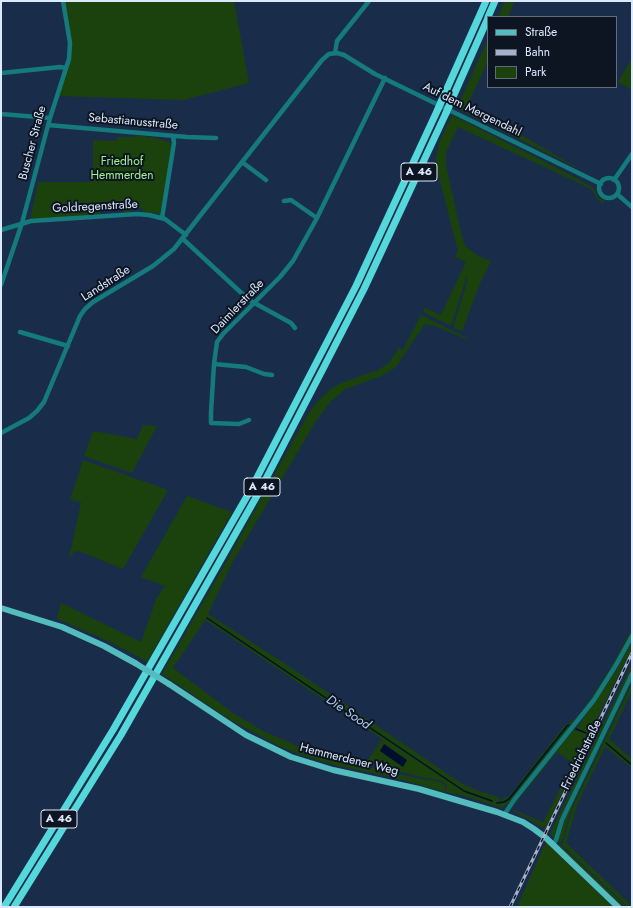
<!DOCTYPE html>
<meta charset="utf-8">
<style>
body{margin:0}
#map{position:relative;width:633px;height:908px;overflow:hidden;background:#192d4a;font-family:Jost,sans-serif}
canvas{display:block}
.frame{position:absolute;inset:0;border:2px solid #dce9fc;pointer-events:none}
.legend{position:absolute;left:487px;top:16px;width:130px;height:72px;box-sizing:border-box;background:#0d1523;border:1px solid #606a7a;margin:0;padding:5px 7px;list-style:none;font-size:12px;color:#dce9fc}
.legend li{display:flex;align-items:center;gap:8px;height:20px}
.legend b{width:20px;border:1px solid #606a7a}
</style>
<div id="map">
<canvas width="633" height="908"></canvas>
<div class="frame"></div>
<ul class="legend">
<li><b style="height:5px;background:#53bcbf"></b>Straße</li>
<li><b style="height:5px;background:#a4b3c9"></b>Bahn</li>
<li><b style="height:11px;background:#1b420c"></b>Park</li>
</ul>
</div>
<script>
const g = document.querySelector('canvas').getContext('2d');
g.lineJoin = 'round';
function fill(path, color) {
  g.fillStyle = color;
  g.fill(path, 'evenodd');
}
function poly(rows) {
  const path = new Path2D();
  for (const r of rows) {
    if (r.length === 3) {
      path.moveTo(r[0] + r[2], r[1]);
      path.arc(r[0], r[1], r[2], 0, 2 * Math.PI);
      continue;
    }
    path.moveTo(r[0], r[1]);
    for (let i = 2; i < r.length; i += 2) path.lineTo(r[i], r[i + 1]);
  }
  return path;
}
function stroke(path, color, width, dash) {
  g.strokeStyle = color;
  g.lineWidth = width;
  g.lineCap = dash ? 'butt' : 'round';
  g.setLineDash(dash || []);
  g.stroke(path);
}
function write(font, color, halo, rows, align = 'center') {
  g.font = font + ' Jost,sans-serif';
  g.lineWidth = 4;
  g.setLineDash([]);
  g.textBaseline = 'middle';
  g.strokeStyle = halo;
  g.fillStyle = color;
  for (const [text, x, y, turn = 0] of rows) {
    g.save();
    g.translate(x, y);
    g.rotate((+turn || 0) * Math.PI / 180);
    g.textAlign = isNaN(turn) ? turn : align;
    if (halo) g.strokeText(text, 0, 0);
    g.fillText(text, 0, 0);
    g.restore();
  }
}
fill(poly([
 [64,1,234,1,249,83,183,100,59,96,71,41],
 [505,1,515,1,508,17,498,17],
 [488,39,488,61,468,104,583,171,457,108],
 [632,58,632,90,618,82],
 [452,115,578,179,593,188,598,197,604,201,603,204,598,200,591,189,581,184,458,127,446,152,446,159,447,169,462,237,466,247,480,257,491,261,481,281,462,331,454,328,454,325,467,282,467,275,466,275,465,282,451,326,423,312,425,308,441,315,466,262,455,257,458,251,436,166,436,158,439,143],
 [135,135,157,138,171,143,172,149,161,214,142,212,142,208,131,208,131,212,123,212,123,208,100,210,100,214,30,220,38,182,93,182,93,140,117,141,117,137,134,137],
 [421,315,467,338,466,339,435,326,425,324,395,368,381,376,346,389,331,401,316,421,232,563,208,614,287,665,461,783,476,790,498,797,500,801,510,795,564,726,574,720,585,707,610,669,632,629,632,632,618,659,592,699,508,804,502,808,461,795,446,792,447,785,442,781,421,777,366,763,382,739,205,620,173,668,233,713,263,731,299,747,337,760,422,779,441,782,445,786,445,792,403,780,334,765,307,757,279,746,229,719,162,674,225,564,308,414,318,401,333,387,344,382,378,370,389,363,399,348,403,350],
 [143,425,157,426,132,473,84,456,93,431,137,439],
 [83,460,168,490,123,569,79,551,74,552,69,559,81,502,70,500],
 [187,496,232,512,147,662,122,648,97,636,57,619,61,603,141,642,157,597,165,586,141,577],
 [632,641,632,648,590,733,545,830,544,829,546,825,545,825,543,828,532,821,513,811,515,803,573,730,575,730,578,726,617,669],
 [557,752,573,763,544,821,542,822,514,810,514,806,519,799],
 [632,664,632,670,560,819,554,838,550,834],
 [632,679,632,681,573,804,561,843,558,841,563,823],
 [632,684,632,691,609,739,632,759,632,768,605,747,578,803,566,843,632,906,632,907,628,907,562,845,574,805],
 [546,842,613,907,517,907],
 [558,843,626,907,621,907,575,863,558,846]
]), '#1b420c');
fill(poly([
 [384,744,407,760,403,767,380,751]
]), '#000e32');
stroke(poly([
 [207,618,464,791,492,801],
 [576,729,586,733],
 [606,743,632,765],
 [497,803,504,802,509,799,567,726,569,725]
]), '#000e32', 1.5);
stroke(poly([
 [335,53,337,41,369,1],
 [1,73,60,67,66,68],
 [1,114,50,118],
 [48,125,187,137,216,138],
 [242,162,266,180],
 [609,188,10],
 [614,180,632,154],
 [617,194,632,207],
 [284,201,291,200,317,218],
 [162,218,174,143,173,136],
 [1,230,31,221,137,214,149,215,165,219,186,235],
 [183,239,249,300,291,323,295,328],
 [1,285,22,223,50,118,69,59,70,43,63,1],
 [20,332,68,346],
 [214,364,246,367,264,374,272,375],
 [249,420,239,424,211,423,211,412,214,364,217,342,223,334,280,277,293,261,317,218,385,78],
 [1,433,29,418,37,411,44,402,80,316,85,309,93,302,153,266,174,249,322,60,329,54,337,53,344,55,375,74,601,184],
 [504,815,514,800,594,700,616,665,632,636],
 [553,845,556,840,562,820,632,674]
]), '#157a7d', 4.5);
stroke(poly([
 [1,608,62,627,104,646,135,663],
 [169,684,246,735,291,757,333,770,419,789,497,812,523,822,534,829,546,838,618,907]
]), '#53bcbf', 6);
stroke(poly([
 [488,17,495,1],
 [441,102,486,1],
 [449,106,488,18],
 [4,907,113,730,250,491,356,286,438,109],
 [14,907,121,735,258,494,325,365,364,289,446,113]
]), '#55d8dc', 7);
const rail = poly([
 [510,907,632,653]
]);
stroke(rail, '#a4b3c9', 3);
stroke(rail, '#0d1523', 1.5, [4.5]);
stroke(poly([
 [135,663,169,684]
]), '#53bcbf', 6);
stroke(poly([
 [438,109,441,102],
 [446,113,449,106]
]), '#55d8dc', 7);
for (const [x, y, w] of [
 [419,172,36],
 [262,487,36],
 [59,819,36]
]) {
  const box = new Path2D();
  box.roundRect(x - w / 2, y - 9, w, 18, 3);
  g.fillStyle = '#0d1523';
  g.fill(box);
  stroke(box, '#dce9fc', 1);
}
write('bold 11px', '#dce9fc', null, [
 ["A 46",419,172],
 ["A 46",262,487],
 ["A 46",59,819]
]);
write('12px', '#dce9fc', '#0d1523', [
 ["Auf dem Mergendahl",472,110,26],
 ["Sebastianusstraße",133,122,5],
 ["Buscher Straße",33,143,-75],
 ["Goldregenstraße",95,207,-3],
 ["Landstraße",106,284,-33],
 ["Daimlerstraße",238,307,-46],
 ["Friedrichstraße",582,755,-64],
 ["Hemmerdener Weg",349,760,14]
]);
write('12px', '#a1f087', '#0d1523', [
 ["Friedhof",122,162],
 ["Hemmerden",122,176]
]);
write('italic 13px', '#b2cdf5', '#0d1523', [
 ["Die Sood",348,713,34]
]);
</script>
